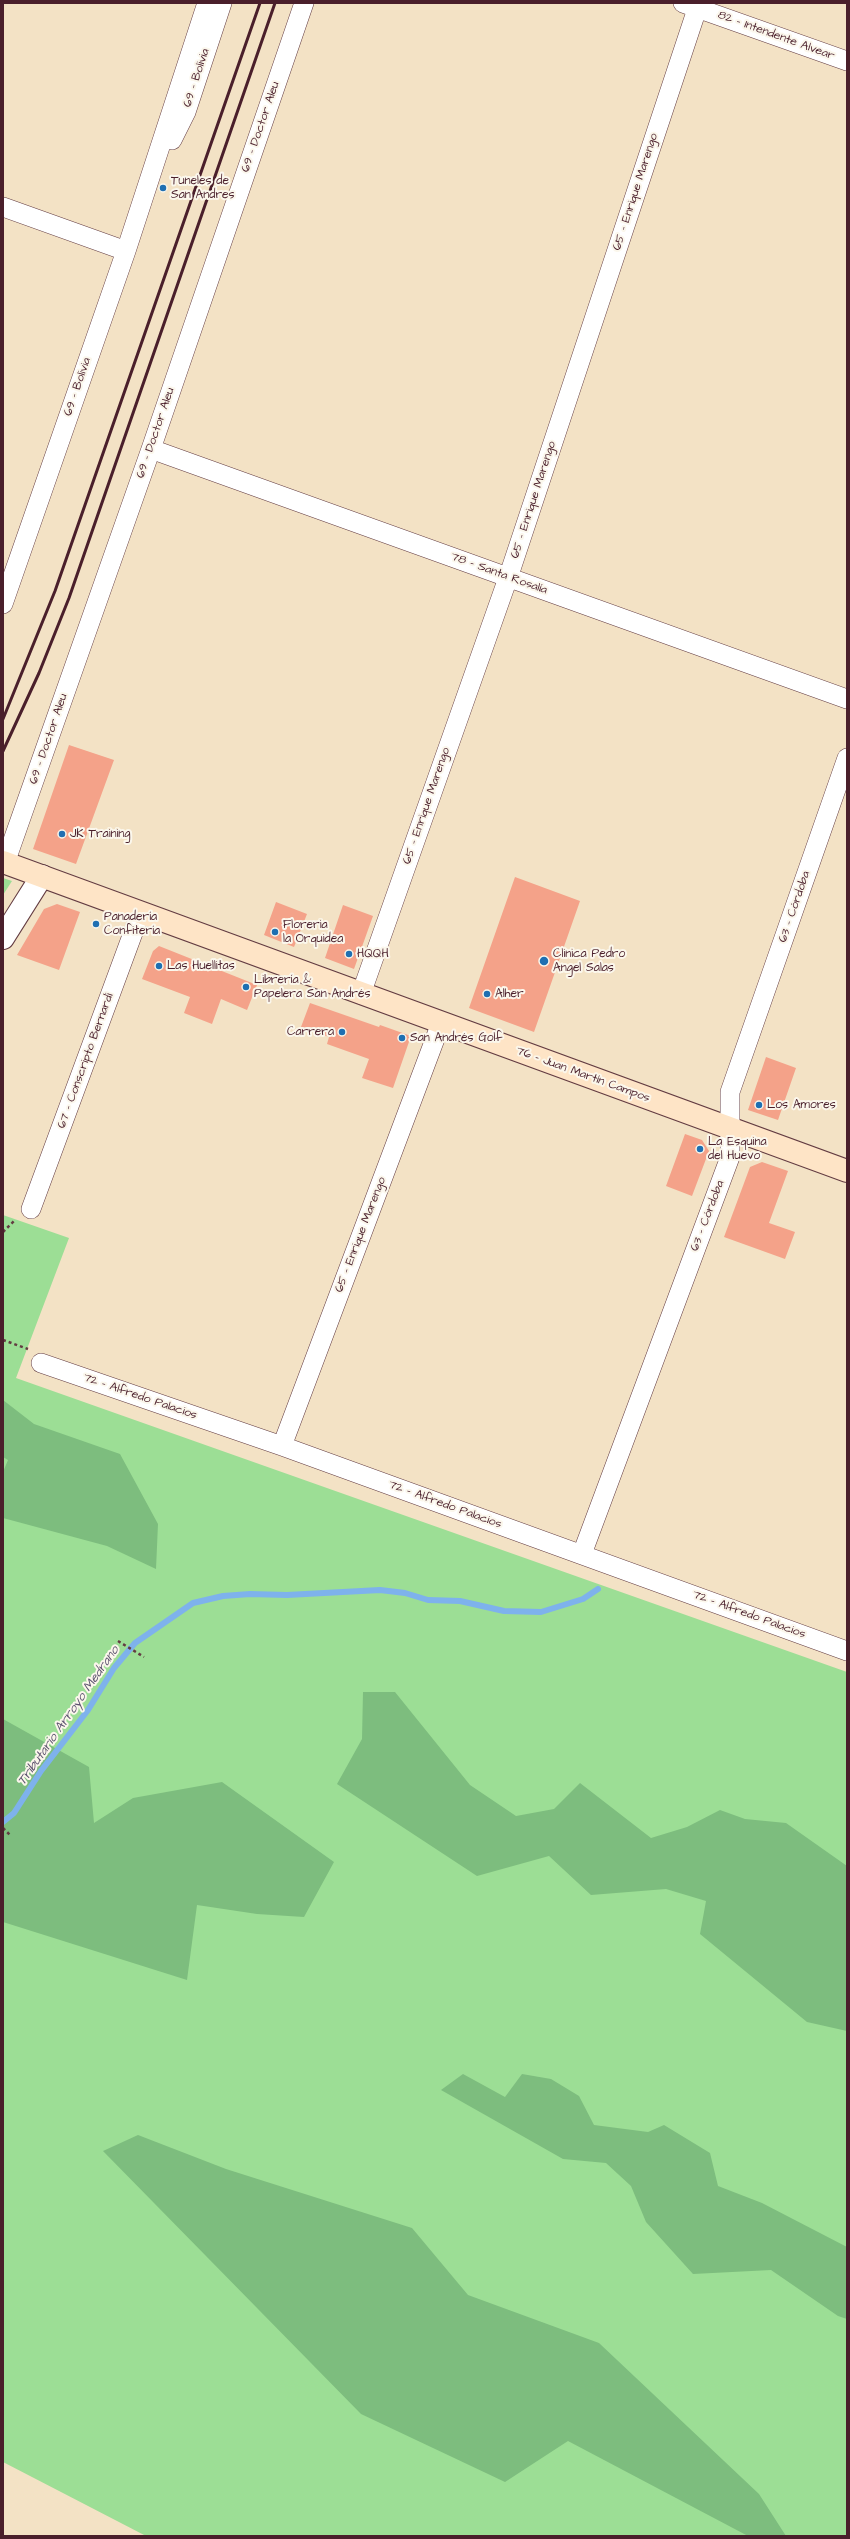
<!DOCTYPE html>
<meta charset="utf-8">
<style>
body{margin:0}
#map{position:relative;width:850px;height:2539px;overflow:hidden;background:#f3e2c5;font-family:"Architects Daughter",sans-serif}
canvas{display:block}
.frame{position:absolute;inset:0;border:4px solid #4a1f2b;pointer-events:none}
</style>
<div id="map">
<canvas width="850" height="2539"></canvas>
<div class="frame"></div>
</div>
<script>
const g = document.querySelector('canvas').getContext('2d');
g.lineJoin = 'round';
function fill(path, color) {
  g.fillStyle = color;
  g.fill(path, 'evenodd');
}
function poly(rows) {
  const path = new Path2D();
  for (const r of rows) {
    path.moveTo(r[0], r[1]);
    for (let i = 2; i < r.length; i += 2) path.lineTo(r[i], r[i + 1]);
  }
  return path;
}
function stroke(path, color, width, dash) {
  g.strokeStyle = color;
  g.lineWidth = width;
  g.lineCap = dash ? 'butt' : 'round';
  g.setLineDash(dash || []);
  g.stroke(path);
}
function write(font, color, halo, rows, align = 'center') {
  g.font = font + ' "Architects Daughter",sans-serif';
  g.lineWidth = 4;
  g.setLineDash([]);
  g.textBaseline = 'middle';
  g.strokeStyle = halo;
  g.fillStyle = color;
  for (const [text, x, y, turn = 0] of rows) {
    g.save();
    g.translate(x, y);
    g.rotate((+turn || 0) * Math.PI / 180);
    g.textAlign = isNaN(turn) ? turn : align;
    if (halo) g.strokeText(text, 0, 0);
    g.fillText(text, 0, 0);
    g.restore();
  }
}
fill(poly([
 [3,878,12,881,3,895],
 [3,1215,69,1238,16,1378,847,1672,847,2536,146,2536,3,2462]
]), '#9cde95');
fill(poly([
 [3,1400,34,1424,120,1454,158,1524,156,1569,107,1546,3,1518,3,1472,8,1460,3,1457],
 [363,1692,395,1692,470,1785,516,1816,554,1809,580,1783,651,1838,687,1827,720,1810,745,1819,786,1823,847,1866,847,2031,807,2022,700,1934,706,1901,666,1889,591,1895,549,1856,477,1876,337,1784,362,1739],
 [3,1719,89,1767,94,1823,133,1798,222,1782,334,1862,304,1917,257,1914,197,1905,187,1980,3,1922],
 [463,2074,505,2097,522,2074,551,2079,579,2096,594,2125,648,2132,664,2125,710,2153,718,2186,762,2203,847,2247,847,2319,838,2316,771,2270,693,2274,646,2222,631,2186,606,2163,563,2159,441,2090],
 [138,2135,226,2169,412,2228,468,2295,599,2343,759,2494,786,2536,748,2536,568,2441,505,2482,361,2414,103,2151]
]), '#7dbd7e');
stroke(poly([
 [3,1822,14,1813,41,1771,88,1710,114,1668,135,1643,193,1603,223,1596,250,1594,287,1595,380,1590,405,1593,428,1600,460,1601,504,1611,541,1612,583,1599,598,1589]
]), '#7eb2ec', 6);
fill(poly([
 [69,745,114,760,76,864,33,849],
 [515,877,580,901,534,1032,469,1008],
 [276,902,307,914,294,947,264,935],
 [57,904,80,912,59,970,17,955,44,909],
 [343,905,373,916,354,969,325,958],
 [159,946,257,985,247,1010,221,999,212,1024,184,1013,190,997,142,979,153,951],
 [310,1003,379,1027,380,1025,411,1036,393,1088,362,1078,369,1059,327,1044,329,1037,301,1027],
 [766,1057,796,1068,778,1120,748,1110],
 [685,1134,702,1140,709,1151,692,1196,666,1186],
 [762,1162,788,1171,769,1223,795,1232,785,1259,724,1237,750,1167]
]), '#f4a289');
const minor = poly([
 [683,3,847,61],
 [172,140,186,112,222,3],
 [3,207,126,251],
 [151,449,847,699],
 [3,604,126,251,207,3],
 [5,863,151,449,304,3],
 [361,994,508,578,699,3],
 [31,1209,140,914],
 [41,1363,282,1446,847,1651],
 [282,1446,441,1023],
 [582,1554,730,1157,730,1092,847,758]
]);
const tertiary = poly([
 [3,938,42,876]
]);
const secondary = poly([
 [3,862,847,1171]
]);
stroke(minor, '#633c42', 20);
stroke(tertiary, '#633c42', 24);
stroke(secondary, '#633c42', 24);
stroke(poly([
 [3,1232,14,1221],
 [3,1340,28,1349],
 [118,1641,144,1657],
 [3,1828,10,1835]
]), '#633c42', 2.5, [3, 3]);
stroke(minor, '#fff', 19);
stroke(tertiary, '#fff', 22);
stroke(secondary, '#fee4c6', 22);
stroke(poly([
 [3,719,55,591,260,3],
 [3,751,39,673,69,598,275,3]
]), '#4a1f2b', 3);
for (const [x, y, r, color] of [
 [163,188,4,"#1f6fb2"],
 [62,834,4,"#1f6fb2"],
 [96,924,4,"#1f6fb2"],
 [275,932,4,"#1f6fb2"],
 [349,954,4,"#1f6fb2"],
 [544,961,5,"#1f6fb2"],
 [159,966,4,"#1f6fb2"],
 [246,987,4,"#1f6fb2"],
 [487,994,4,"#1f6fb2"],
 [342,1032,4,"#1f6fb2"],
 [402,1038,4,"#1f6fb2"],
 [759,1105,4,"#1f6fb2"],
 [700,1149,4,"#1f6fb2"]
]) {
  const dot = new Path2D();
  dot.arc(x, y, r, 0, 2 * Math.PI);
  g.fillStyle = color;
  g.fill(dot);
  stroke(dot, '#fbf7ec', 1.5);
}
write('12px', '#4a1f2b', '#fbf7ec', [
 ["82 - Intendente Alvear",776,36,20],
 ["69 - Bolivia",197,78,-72],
 ["69 - Doctor Aleu",261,127,-71],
 ["65 - Enrique Marengo",636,192,-72],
 ["69 - Bolivia",78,387,-71],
 ["69 - Doctor Aleu",156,433,-71],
 ["65 - Enrique Marengo",534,500,-72],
 ["78 - Santa Rosalía",499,574,20],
 ["69 - Doctor Aleu",49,739,-71],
 ["65 - Enrique Marengo",427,806,-71],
 ["63 - Córdoba",795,907,-71],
 ["67 - Conscripto Bernardi",86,1061,-70],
 ["76 - Juan Martín Campos",583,1075,20],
 ["63 - Córdoba",708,1216,-69],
 ["65 - Enrique Marengo",361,1235,-69],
 ["72 - Alfredo Palacios",140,1397,19],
 ["72 - Alfredo Palacios",445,1505,20],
 ["72 - Alfredo Palacios",749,1615,20]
]);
write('12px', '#4a1f2b', '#fbf7ec', [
 ["Tuneles de",171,181],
 ["San Andres",171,195],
 ["JK Training",70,834],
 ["Panadería",104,917],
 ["Confitería",104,931],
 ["Floreria",283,925],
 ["la Orquidea",283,939],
 ["HQQH",357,954],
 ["Clinica Pedro",553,954],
 ["Angel Salas",553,968],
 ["Las Huellitas",167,966],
 ["Librería &",254,980],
 ["Papelera San Andrés",254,994],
 ["Alher",495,994],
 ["Carrera",334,1032,"right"],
 ["San Andrés Golf",410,1038],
 ["Los Amores",767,1105],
 ["La Esquina",708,1142],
 ["del Huevo",708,1156]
], 'left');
write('italic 13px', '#5c526f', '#fbf7ec', [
 ["Tributario Arroyo Medrano",69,1716,-55]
]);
</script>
